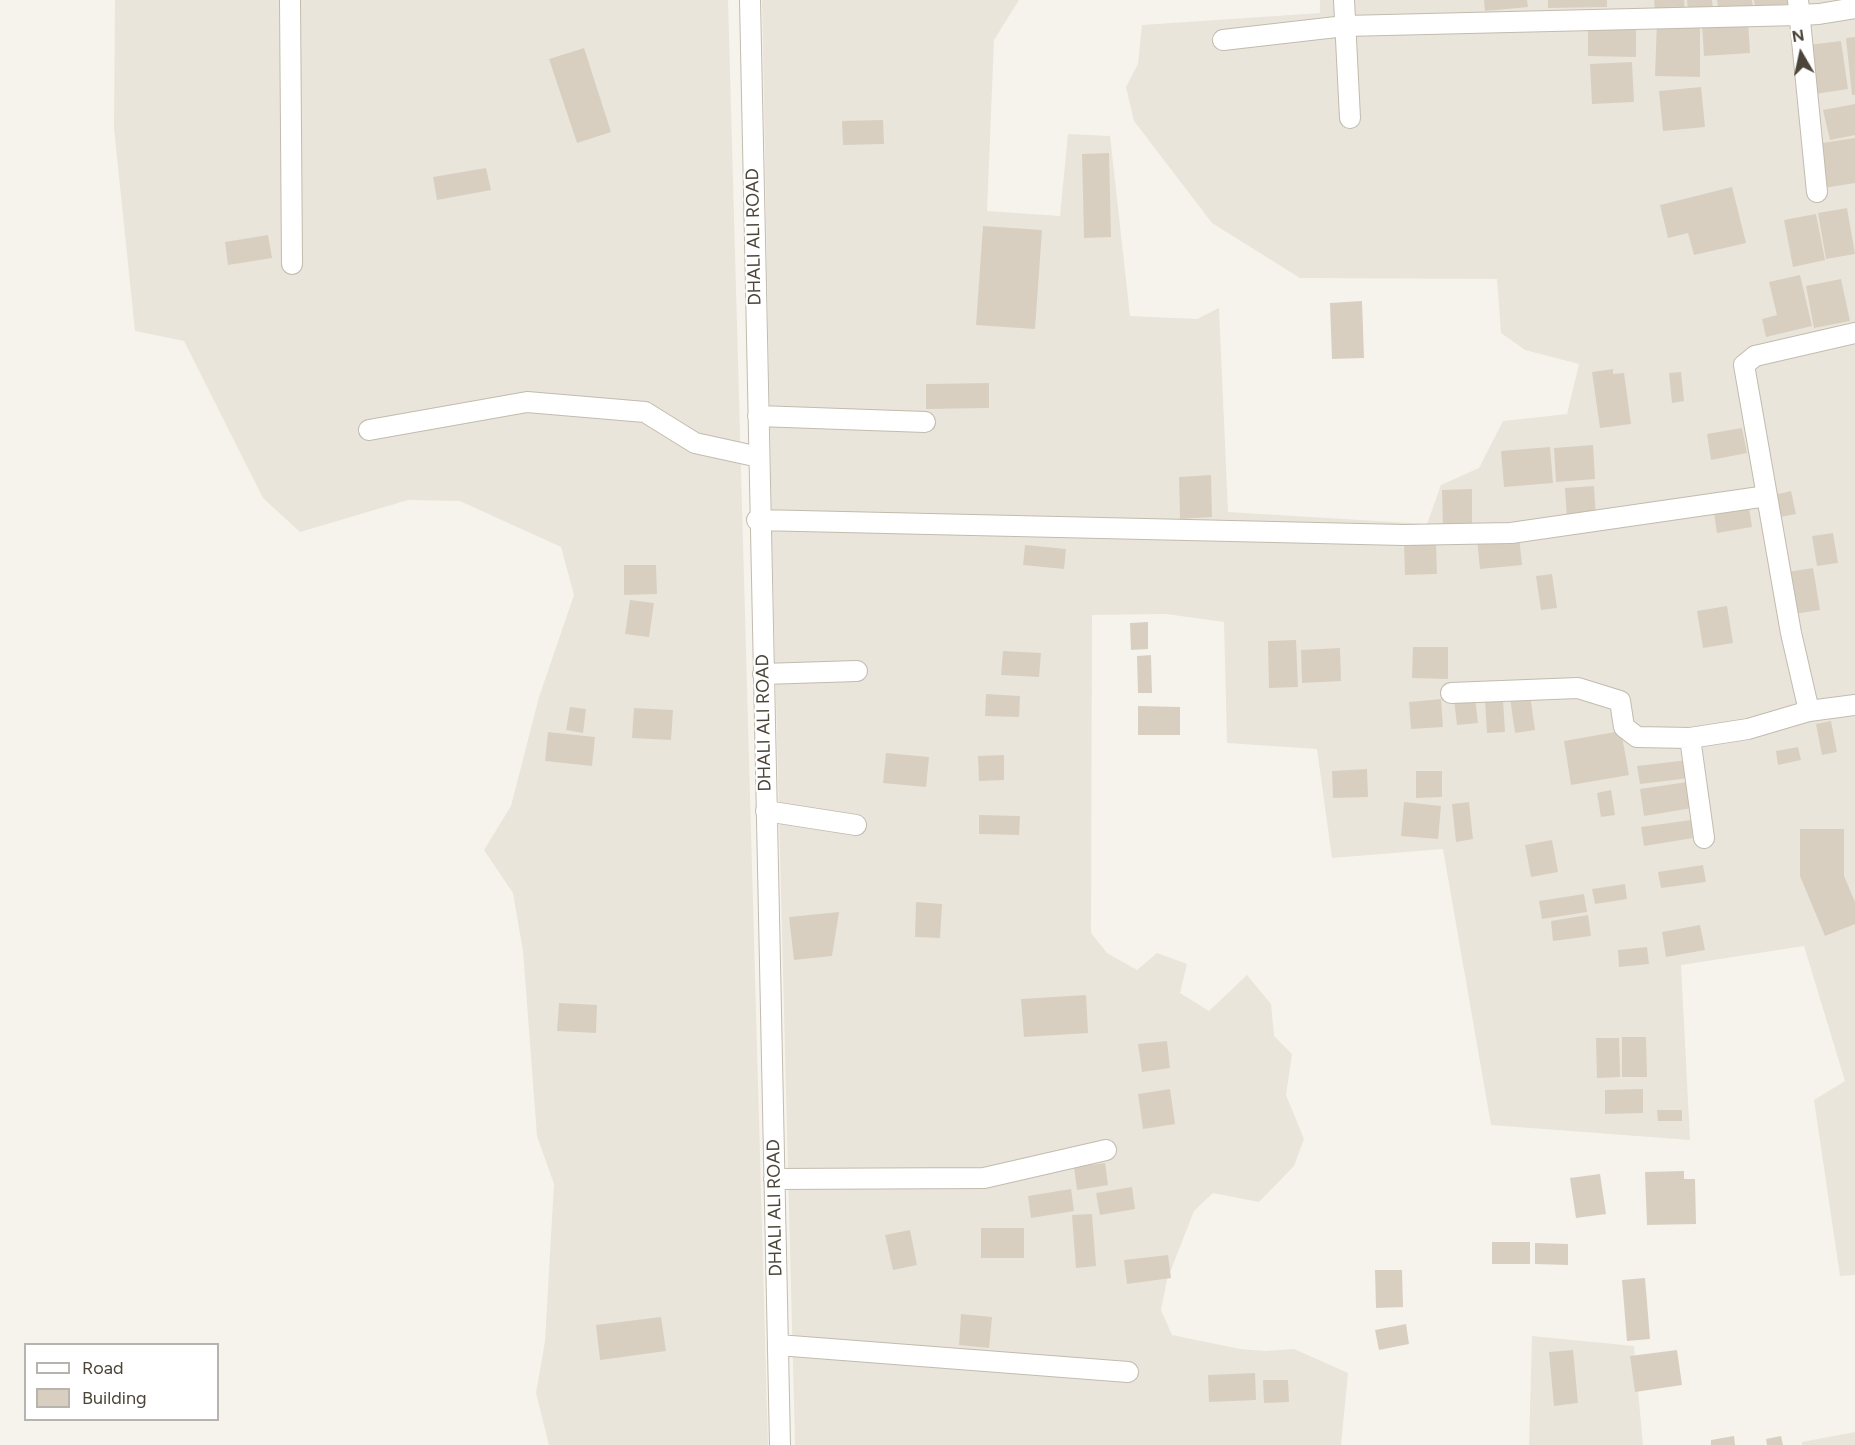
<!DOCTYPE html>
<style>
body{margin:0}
#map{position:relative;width:1855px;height:1445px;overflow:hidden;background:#f6f3ec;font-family:Figtree,sans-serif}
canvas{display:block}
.legend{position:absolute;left:24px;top:1343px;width:195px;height:78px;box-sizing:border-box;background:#fff;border:2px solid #b7b4b0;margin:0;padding:8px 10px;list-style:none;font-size:18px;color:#4b4439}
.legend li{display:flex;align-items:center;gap:12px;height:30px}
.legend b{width:30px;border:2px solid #b7b4b0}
.north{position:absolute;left:1771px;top:24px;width:60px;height:60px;-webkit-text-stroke:4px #fff;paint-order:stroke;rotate:351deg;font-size:16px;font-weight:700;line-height:24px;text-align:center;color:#4b4439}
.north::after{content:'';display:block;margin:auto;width:21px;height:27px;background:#4b4439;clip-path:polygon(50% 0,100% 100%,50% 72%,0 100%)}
</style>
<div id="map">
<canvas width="1855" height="1445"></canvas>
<ul class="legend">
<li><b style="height:8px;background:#fff"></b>Road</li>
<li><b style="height:16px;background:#d8cfc1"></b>Building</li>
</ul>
<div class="north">N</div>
</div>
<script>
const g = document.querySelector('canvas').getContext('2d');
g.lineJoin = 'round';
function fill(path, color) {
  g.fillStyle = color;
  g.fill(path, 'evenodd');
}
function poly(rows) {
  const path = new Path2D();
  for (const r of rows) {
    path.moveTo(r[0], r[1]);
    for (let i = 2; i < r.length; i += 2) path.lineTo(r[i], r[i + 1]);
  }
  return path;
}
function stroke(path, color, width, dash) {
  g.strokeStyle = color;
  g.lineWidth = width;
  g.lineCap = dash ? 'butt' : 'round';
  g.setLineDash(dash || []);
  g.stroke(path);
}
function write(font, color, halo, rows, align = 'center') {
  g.font = font + ' Figtree,sans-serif';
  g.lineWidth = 4.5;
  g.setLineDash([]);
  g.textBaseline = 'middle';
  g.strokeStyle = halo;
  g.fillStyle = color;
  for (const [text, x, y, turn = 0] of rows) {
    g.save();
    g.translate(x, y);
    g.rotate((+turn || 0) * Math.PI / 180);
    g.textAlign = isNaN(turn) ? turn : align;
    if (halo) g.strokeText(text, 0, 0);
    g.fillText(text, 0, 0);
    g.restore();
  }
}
fill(poly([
 [115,0,728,0,768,1445,549,1445,536,1393,545,1341,554,1184,537,1136,523,951,513,893,484,850,511,806,539,697,574,595,561,547,460,501,408,500,300,532,263,498,184,341,135,331,114,128],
 [762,0,1019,0,994,40,987,211,1060,216,1068,134,1110,136,1130,316,1197,319,1219,308,1228,512,1427,524,1441,485,1479,468,1503,421,1567,414,1579,364,1525,350,1501,333,1497,279,1300,278,1212,223,1134,121,1126,87,1138,64,1142,25,1320,13,1320,0,1855,0,1855,1275,1840,1276,1814,1100,1845,1081,1804,946,1681,965,1690,1140,1491,1125,1443,849,1332,858,1317,749,1227,743,1224,622,1166,614,1092,615,1091,933,1107,953,1137,970,1157,953,1187,964,1180,993,1209,1011,1247,975,1271,1004,1274,1036,1292,1054,1286,1095,1304,1139,1294,1166,1259,1202,1213,1193,1194,1211,1167,1280,1161,1310,1172,1335,1240,1349,1265,1351,1294,1349,1348,1373,1341,1445,795,1445,772,541],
 [1532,1336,1634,1346,1643,1445,1529,1445],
 [1855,1432,1855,1445,1802,1445,1802,1442]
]), '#eae5da');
fill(poly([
 [1484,0,1527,0,1528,7,1485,11],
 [1548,0,1607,0,1607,7,1548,8],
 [1654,0,1684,0,1685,11,1655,13],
 [1687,0,1712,0,1713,10,1688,11],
 [1717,0,1752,0,1753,9,1719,12],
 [1754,0,1788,0,1789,6,1755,8],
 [1657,21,1700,21,1700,77,1655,76],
 [1748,21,1750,53,1704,56,1702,24],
 [1588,25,1636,25,1636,57,1588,56],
 [1855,37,1855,95,1852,95,1846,38],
 [1841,41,1848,89,1815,94,1808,45],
 [584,48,611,132,577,143,549,59],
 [1632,62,1634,102,1592,104,1590,64],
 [1701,87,1705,127,1663,131,1659,91],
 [1855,104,1855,135,1830,140,1823,110],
 [883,120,884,144,843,145,842,121],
 [1855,138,1855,183,1824,188,1816,144],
 [1109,153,1111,237,1084,238,1082,154],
 [486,168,491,190,437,200,433,177],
 [1732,187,1746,243,1694,255,1688,233,1668,238,1660,205],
 [1847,208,1855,254,1826,259,1818,213],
 [1816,214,1825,260,1793,267,1784,220],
 [983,226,1042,230,1035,329,976,325],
 [268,235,272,258,228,265,225,242],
 [1800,275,1812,326,1766,337,1762,319,1777,315,1769,282],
 [1841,279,1850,321,1814,328,1806,286],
 [1362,301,1364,358,1332,359,1330,303],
 [1613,369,1613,374,1624,373,1631,424,1600,428,1592,372],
 [1681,372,1684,401,1672,403,1669,373],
 [989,383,989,408,926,409,926,384],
 [1742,428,1747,453,1711,460,1707,434],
 [1593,445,1595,479,1556,482,1554,448],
 [1550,447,1553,483,1504,487,1501,451],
 [1211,475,1212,517,1180,519,1179,477],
 [1594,486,1596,518,1567,520,1565,488],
 [1472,489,1472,528,1443,529,1442,490],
 [1791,491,1796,514,1775,518,1770,496],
 [1749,508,1752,527,1717,533,1714,513],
 [1833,533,1838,563,1817,566,1812,536],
 [1519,536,1522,565,1480,569,1477,539],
 [1404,543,1436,543,1437,574,1405,575],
 [1025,545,1066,549,1064,569,1023,565],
 [624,565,656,565,657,594,624,595],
 [1813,568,1820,610,1794,614,1787,572],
 [1552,574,1557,608,1541,610,1536,576],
 [630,600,654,603,649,637,625,634],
 [1727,606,1733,643,1703,648,1697,611],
 [1148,622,1148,649,1131,650,1130,623],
 [1296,640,1298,687,1269,688,1268,641],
 [1413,647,1448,647,1448,679,1412,678],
 [1340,648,1341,681,1302,683,1301,650],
 [1003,651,1041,653,1039,677,1001,675],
 [1151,655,1152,693,1138,693,1137,656],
 [986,694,1020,696,1019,717,985,716],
 [1530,695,1535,730,1515,733,1510,698],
 [1475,698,1478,723,1457,725,1454,700],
 [1441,699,1443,727,1411,729,1409,702],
 [1503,700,1505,732,1487,733,1485,701],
 [1138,706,1180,707,1180,735,1138,735],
 [570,707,586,709,583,733,566,730],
 [634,708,673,710,671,740,632,738],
 [1831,721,1837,752,1822,755,1816,724],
 [1621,731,1629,775,1571,785,1564,741],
 [548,732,595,737,592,766,545,761],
 [1798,747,1801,760,1778,765,1776,751],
 [886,753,929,757,926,787,883,783],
 [1004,755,1004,780,979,781,978,756],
 [1688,760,1690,778,1640,784,1637,766],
 [1367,769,1368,797,1333,798,1332,771],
 [1416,771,1442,771,1442,797,1416,798],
 [1694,781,1698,807,1644,816,1640,789],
 [1611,790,1615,815,1601,817,1597,793],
 [1404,802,1441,806,1438,839,1401,836],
 [1469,802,1473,839,1456,842,1452,804],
 [979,815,1020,816,1019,835,979,834],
 [1691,820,1693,838,1644,846,1641,827],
 [1800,829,1844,829,1844,876,1855,902,1855,924,1825,936,1800,876],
 [1552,840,1558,872,1531,877,1525,845],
 [1703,865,1706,882,1661,888,1658,872],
 [1625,884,1627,899,1595,904,1592,889],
 [1584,894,1587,912,1542,919,1539,901],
 [916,902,942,904,940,938,915,937],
 [839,912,832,956,794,960,789,917],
 [1588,915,1591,936,1553,941,1551,921],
 [1700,925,1705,950,1666,957,1662,932],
 [1647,947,1649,964,1619,967,1618,950],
 [1086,995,1088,1033,1024,1037,1021,999],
 [559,1003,597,1005,596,1033,557,1031],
 [1622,1037,1646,1037,1647,1077,1622,1077],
 [1596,1038,1619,1038,1620,1077,1597,1078],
 [1167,1041,1170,1068,1142,1072,1138,1044],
 [1170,1089,1175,1124,1143,1129,1138,1094],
 [1643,1089,1643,1113,1605,1114,1605,1090],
 [1657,1110,1682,1110,1682,1121,1658,1121],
 [1105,1163,1108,1185,1077,1190,1074,1167],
 [1684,1171,1684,1179,1695,1179,1696,1224,1647,1225,1645,1172],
 [1600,1174,1606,1214,1576,1218,1570,1178],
 [1132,1187,1135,1209,1100,1215,1096,1193],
 [1071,1189,1074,1211,1031,1218,1028,1196],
 [1092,1214,1096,1266,1076,1268,1072,1215],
 [981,1228,1024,1228,1024,1258,981,1258],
 [910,1230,917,1265,893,1270,885,1235],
 [1492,1242,1530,1242,1530,1264,1492,1264],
 [1535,1243,1568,1244,1568,1265,1535,1264],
 [1168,1255,1171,1278,1127,1284,1124,1260],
 [1375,1270,1402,1270,1403,1307,1376,1308],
 [1645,1278,1650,1339,1627,1341,1622,1280],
 [961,1314,992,1317,989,1348,959,1345],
 [661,1317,666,1351,600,1360,596,1325],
 [1406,1324,1409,1344,1379,1350,1375,1330],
 [1573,1350,1578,1403,1554,1406,1549,1352],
 [1677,1350,1682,1385,1635,1392,1630,1356],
 [1255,1373,1256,1400,1209,1402,1208,1375],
 [1263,1380,1288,1380,1289,1402,1264,1403],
 [1734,1436,1735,1445,1711,1445,1711,1440],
 [1781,1436,1783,1445,1767,1445,1766,1439]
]), '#d8cfc1');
const minor = poly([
 [290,0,292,264],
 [750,0,780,1445],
 [1344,0,1350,118],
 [1798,0,1817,192],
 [1223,40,1345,26,1799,15,1819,14,1855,8],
 [1855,333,1755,356,1744,365,1791,633,1809,711,1855,705],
 [758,416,925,422],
 [369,430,527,402,645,412,695,443,759,457],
 [757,520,1403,535,1511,533,1767,496],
 [763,674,857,671],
 [1451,693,1578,688,1620,701,1624,727,1637,737,1690,738,1748,729,1809,711],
 [1690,738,1704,838],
 [766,811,856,825],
 [774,1179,984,1178,1106,1150],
 [778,1345,1128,1372]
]);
stroke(minor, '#c2bbae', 22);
stroke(minor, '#fff', 20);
write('18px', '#4b4439', '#fff', [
 ["DHALI ALI ROAD",754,237,-91],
 ["DHALI ALI ROAD",764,723,-91],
 ["DHALI ALI ROAD",775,1208,-91]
]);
</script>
